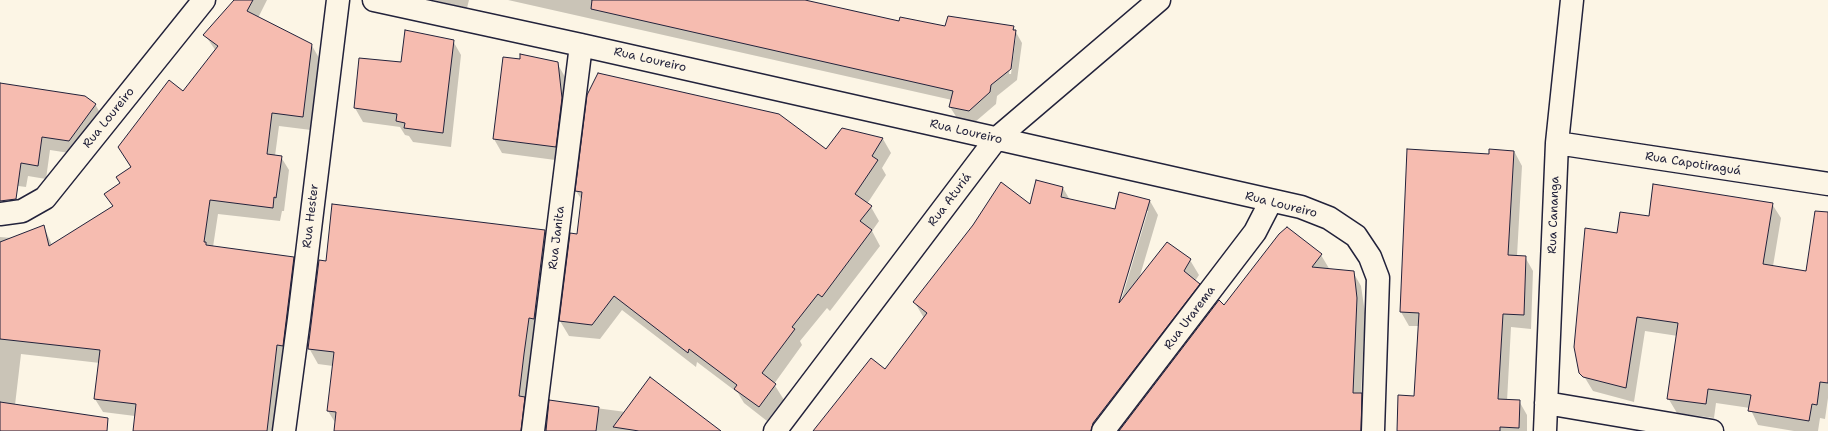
<!DOCTYPE html>
<meta charset="utf-8">
<style>
body{margin:0}
canvas{display:block;background:#fcf5e5}
</style>
<canvas width="1828" height="431"></canvas>
<script>
const g = document.querySelector('canvas').getContext('2d');
g.lineJoin = 'round';
function fill(path, color) {
  g.fillStyle = color;
  g.fill(path, 'evenodd');
}
function poly(rows) {
  const path = new Path2D();
  for (const r of rows) {
    path.moveTo(r[0], r[1]);
    for (let i = 2; i < r.length; i += 2) path.lineTo(r[i], r[i + 1]);
  }
  return path;
}
function stroke(path, color, width, dash) {
  g.strokeStyle = color;
  g.lineWidth = width;
  g.lineCap = dash ? 'butt' : 'round';
  g.setLineDash(dash || []);
  g.stroke(path);
}
function write(font, color, halo, rows, align = 'center') {
  g.font = font + ' "Shantell Sans",sans-serif';
  g.lineWidth = 3;
  g.setLineDash([]);
  g.textBaseline = 'middle';
  g.strokeStyle = halo;
  g.fillStyle = color;
  for (const [text, x, y, turn = 0] of rows) {
    g.save();
    g.translate(x, y);
    g.rotate((+turn || 0) * Math.PI / 180);
    g.textAlign = isNaN(turn) ? turn : align;
    if (halo) g.strokeText(text, 0, 0);
    g.fillText(text, 0, 0);
    g.restore();
  }
}
fill(poly([
 [235,0,267,0,258,18,311,44,319,58,311,130,279,126,275,156,281,157,289,170,284,211,282,211,280,221,218,214,213,247,293,258,301,271,276,431,134,431,135,416,103,412,95,399,100,363,21,354,15,405,88,431,0,431,0,237,12,238,44,227,52,245,113,207,105,194,121,184,131,168,119,147,183,92,216,51,205,35],
 [433,0,469,0,467,8],
 [508,0,801,0,900,22,946,28,1013,27,1022,43,1017,80,997,96,996,104,975,122,957,118,950,107,952,100],
 [1014,36,1016,36,1011,74,1009,74],
 [453,41,461,55,451,147,413,142,409,136,405,135,400,127,363,122,355,108,360,59,402,63],
 [504,58,557,63,565,77,569,113,563,161,502,153,494,139],
 [0,84,95,104,103,118,76,154,50,150,46,179,28,176,26,187,3,184,0,203],
 [842,130,883,139,891,153,882,168,886,175,867,204,871,207,879,221,872,231,880,246,830,311,827,308,800,341,802,345,774,384,784,400,767,421,744,403,738,393,697,362,696,367,622,310,600,339,569,336,560,321,571,234,578,235,582,200,576,191,826,151],
 [1514,151,1522,166,1517,256,1525,257,1533,271,1531,329,1511,327,1507,401,1519,401,1527,415,1527,431,1398,431,1415,397,1419,326,1409,326,1401,312,1490,155],
 [1063,188,1070,200,1116,211,1150,201,1158,215,1139,279,1190,260,1199,275,1195,281,1207,299,1107,431,815,431,885,370,924,318,915,303,1031,206],
 [1146,211,1148,211,1119,308,1117,308],
 [1772,204,1781,218,1773,266,1807,272,1828,213,1828,398,1825,419,1820,418,1818,431,1794,431,1758,425,1750,408,1716,403,1714,418,1677,413,1668,398,1678,336,1645,331,1634,402,1593,391,1579,368,1618,234,1650,217],
 [545,231,554,246,531,431,335,431,336,424,328,411,333,366,318,364,309,348,326,262],
 [1321,255,1330,270,1353,272,1361,286,1365,313,1361,394,1369,408,1369,431,1120,431,1224,306],
 [550,402,626,412,719,431,545,431]
]), '#0003');
const building = poly([
 [234,0,253,0,247,11,312,44,303,117,272,113,267,154,282,156,276,198,274,197,273,208,210,200,204,242,206,242,206,245,294,257,283,346,277,345,267,431,133,431,136,404,94,399,100,350,0,339,0,242,44,225,49,246,113,206,104,194,120,183,116,177,131,167,118,147,169,80,183,91,218,46,203,35,234,0],
 [592,0,805,0,899,21,900,17,945,26,948,16,1014,26,1013,30,1016,30,1011,69,991,85,990,92,969,111,949,107,953,91,591,9,592,0],
 [405,30,454,40,443,133,404,128,405,123,396,121,397,114,354,108,359,58,401,62,405,30],
 [520,54,558,62,562,98,556,147,493,139,503,57,520,59,520,54],
 [598,73,779,114,826,149,842,128,883,138,872,156,878,160,855,194,872,206,860,221,872,230,822,297,818,294,792,327,795,329,762,373,776,384,759,407,734,389,737,385,689,349,688,353,614,296,592,325,559,321,570,233,577,234,582,192,575,191,587,95,598,73],
 [0,83,85,96,96,104,69,141,42,137,38,166,21,163,16,199,0,201,0,83],
 [1407,149,1489,154,1489,149,1514,151,1508,255,1526,256,1524,315,1503,314,1498,399,1520,400,1519,428,1500,427,1500,431,1397,431,1398,395,1414,396,1419,313,1400,312,1407,149],
 [1036,180,1063,187,1061,197,1115,209,1119,192,1150,200,1119,303,1167,242,1191,259,1184,271,1200,284,1093,423,1091,431,813,431,871,358,885,369,927,313,913,302,973,225,1001,182,1030,204,1036,180],
 [1653,184,1773,203,1763,264,1806,271,1815,211,1828,212,1828,383,1820,382,1817,405,1812,404,1809,421,1748,411,1751,395,1708,389,1706,404,1667,399,1678,323,1637,317,1626,388,1583,377,1579,373,1574,347,1585,228,1617,233,1620,212,1649,216,1653,184],
 [332,204,545,230,534,319,529,318,524,354,519,396,525,397,521,431,334,431,336,412,327,411,334,352,308,349,319,260,326,261,332,204],
 [1287,227,1322,254,1312,267,1354,271,1357,298,1353,393,1362,393,1361,431,1119,431,1219,300,1224,305,1279,234,1287,227],
 [650,377,692,409,721,431,639,431,613,427,650,377],
 [549,400,599,407,596,431,546,431,549,400],
 [0,402,108,418,107,431,0,431,0,402]
]);
fill(building, '#f6bcb0');
stroke(building, '#22223b', 1);
const street = poly([
 [374,0,581,45,1301,207,1329,218,1356,236,1370,257,1378,278,1373,431],
 [1557,143,1828,184],
 [0,214,22,211,45,198,204,0],
 [1546,403,1712,431],
 [284,431,299,319,338,0],
 [533,431,581,45],
 [775,431,996,139,1159,0],
 [1103,431,1255,232,1271,201],
 [1545,431,1557,143,1572,0]
]);
stroke(street, '#22223b', 25);
stroke(street, '#fcf5e5', 22);
write('12px', '#22223b', '#fcf5e5', [
 ["Rua Loureiro",650,60,13],
 ["Rua Loureiro",109,118,-51],
 ["Rua Loureiro",966,132,13],
 ["Rua Capotiraguá",1693,164,9],
 ["Rua Aturiá",950,200,-53],
 ["Rua Loureiro",1281,205,14],
 ["Rua Cananga",1554,215,-88],
 ["Rua Hester",311,216,-83],
 ["Rua Janita",557,238,-83],
 ["Rua Urarema",1190,318,-53]
]);
</script>
